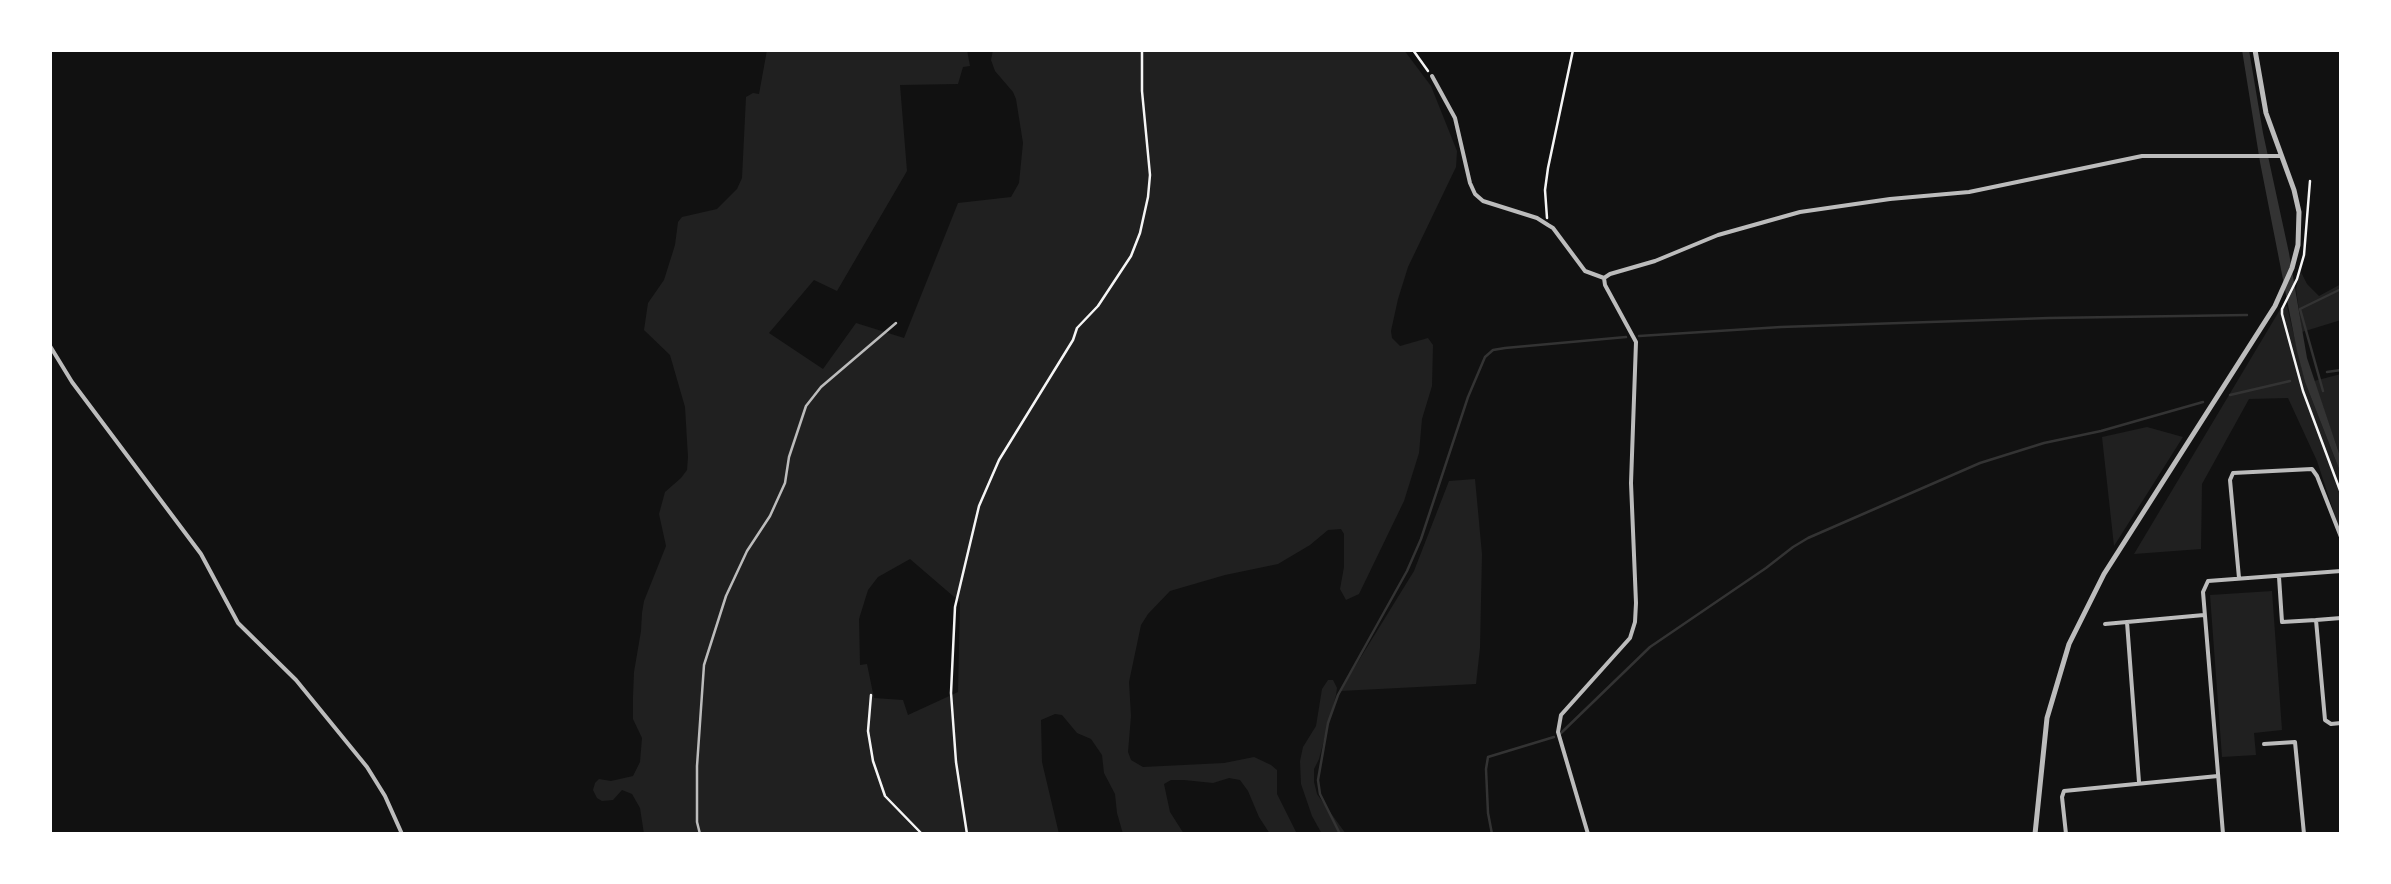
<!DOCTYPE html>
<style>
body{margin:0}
#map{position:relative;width:2391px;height:884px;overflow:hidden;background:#111;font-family:"DM Sans",sans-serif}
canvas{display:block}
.frame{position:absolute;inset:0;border:52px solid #fff;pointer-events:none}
</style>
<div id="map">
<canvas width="2391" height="884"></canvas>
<div class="frame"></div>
</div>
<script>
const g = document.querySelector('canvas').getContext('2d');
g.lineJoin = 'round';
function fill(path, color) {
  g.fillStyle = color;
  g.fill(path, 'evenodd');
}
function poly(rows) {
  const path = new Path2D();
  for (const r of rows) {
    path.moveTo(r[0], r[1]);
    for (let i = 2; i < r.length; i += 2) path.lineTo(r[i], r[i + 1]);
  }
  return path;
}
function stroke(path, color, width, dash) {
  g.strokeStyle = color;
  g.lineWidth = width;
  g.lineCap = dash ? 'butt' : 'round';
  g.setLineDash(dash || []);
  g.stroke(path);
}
fill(poly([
 [767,50,967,50,970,66,963,67,958,84,900,85,907,171,837,291,814,280,769,333,823,369,856,323,904,338,958,203,1011,197,1019,183,1023,143,1016,99,1013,92,995,71,991,60,993,50,1404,50,1431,86,1457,151,1456,167,1408,267,1398,299,1391,331,1392,338,1400,346,1428,338,1433,345,1432,386,1422,419,1419,453,1404,501,1359,594,1346,600,1340,589,1344,567,1344,534,1341,529,1328,530,1310,545,1278,564,1225,575,1170,591,1148,614,1141,625,1129,682,1131,716,1128,752,1131,760,1143,767,1224,763,1254,757,1271,765,1277,770,1277,794,1297,834,1270,834,1259,817,1248,791,1240,780,1229,778,1213,783,1184,780,1171,780,1164,784,1170,812,1184,834,1123,834,1117,813,1115,794,1104,773,1102,755,1091,739,1077,733,1062,715,1055,714,1041,720,1042,762,1059,834,644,834,640,808,632,794,622,790,613,800,602,801,597,798,593,790,595,783,599,779,611,781,633,776,640,762,642,738,633,719,633,697,634,672,641,631,642,613,644,601,666,546,659,514,665,492,681,478,687,470,688,457,685,407,670,355,644,330,648,303,664,280,675,245,678,222,682,217,717,209,737,189,742,178,746,97,753,93,759,94],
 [910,559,960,602,958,692,908,715,903,700,874,698,867,664,860,665,859,619,868,590,878,577],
 [2300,270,2307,284,2319,296,2341,284,2341,320,2302,332,2296,289],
 [2287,306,2305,382,2341,474,2341,534,2317,461,2288,398,2249,399,2202,484,2201,549,2134,554,2281,308],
 [2341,374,2341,459,2314,381],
 [2147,427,2183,437,2114,546,2102,437],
 [1475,479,1482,554,1480,648,1476,684,1340,691,1414,571,1449,481],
 [2272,591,2282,730,2254,733,2256,755,2222,757,2210,595],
 [1328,680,1333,680,1337,688,1336,695,1319,759,1314,769,1314,782,1317,794,1346,834,1322,834,1312,816,1301,784,1300,761,1303,747,1316,726,1322,689]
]), '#202020');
fill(poly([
 [2242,50,2249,50,2263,133,2289,253,2307,358,2341,459,2341,474,2305,382,2297,351,2260,162]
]), '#333');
stroke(poly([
 [1639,336,1781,327,2049,318,2247,315],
 [2327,372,2341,370],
 [2323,391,2300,309,2341,289],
 [2230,395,2290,381],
 [1560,734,1650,647,1766,568,1793,547,1808,538,1980,463,2044,443,2101,431,2203,402],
 [1340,834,1320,794,1318,780,1328,723,1338,695,1407,571,1421,539,1468,397,1485,357,1493,350,1505,348,1626,337],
 [1492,834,1488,813,1486,769,1488,757,1554,737]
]), '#333', 2.5);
stroke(poly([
 [1413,50,1428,71],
 [2310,181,2304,255,2297,279,2282,309,2282,314,2303,391,2341,493],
 [1547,218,1545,190,1548,168,1573,50],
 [871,695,868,731,873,761,885,796,922,834],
 [967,834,956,762,951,693,955,607,979,506,999,460,1073,340,1077,328,1098,306,1131,256,1140,233,1148,197,1150,175,1142,91,1142,50]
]), '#f5f5f5', 2.5);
stroke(poly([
 [700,834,697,822,697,766,704,665,726,596,747,551,770,516,785,483,789,457,806,406,821,387,896,323]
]), '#bcbcbc', 2.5);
stroke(poly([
 [1432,76,1455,118,1470,183,1475,194,1483,201,1537,218,1548,225,1553,228,1585,271,1604,278,1610,274,1655,261,1718,235,1800,212,1890,199,1969,192,2142,156,2280,156],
 [50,346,72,382,201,554,238,623,296,680,367,767,385,796,402,834],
 [2279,577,2282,622,2316,620],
 [2239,578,2230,480,2233,473,2312,469,2317,476,2341,537],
 [2341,618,2316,620,2325,720,2331,724,2341,723],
 [2127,622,2139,782],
 [2105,624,2204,615],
 [2264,744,2295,742,2304,834],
 [1588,834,1558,732,1561,715,1630,638,1635,622,1636,603,1631,483,1636,342,1605,285,1604,278],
 [2066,834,2062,797,2064,791,2218,776],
 [2223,834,2203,592,2208,581,2341,571]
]), '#bcbcbc', 4);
stroke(poly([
 [2035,834,2047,718,2069,644,2104,574,2275,306,2292,268,2298,245,2299,212,2294,190,2266,113,2255,50]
]), '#bcbcbc', 5);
</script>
